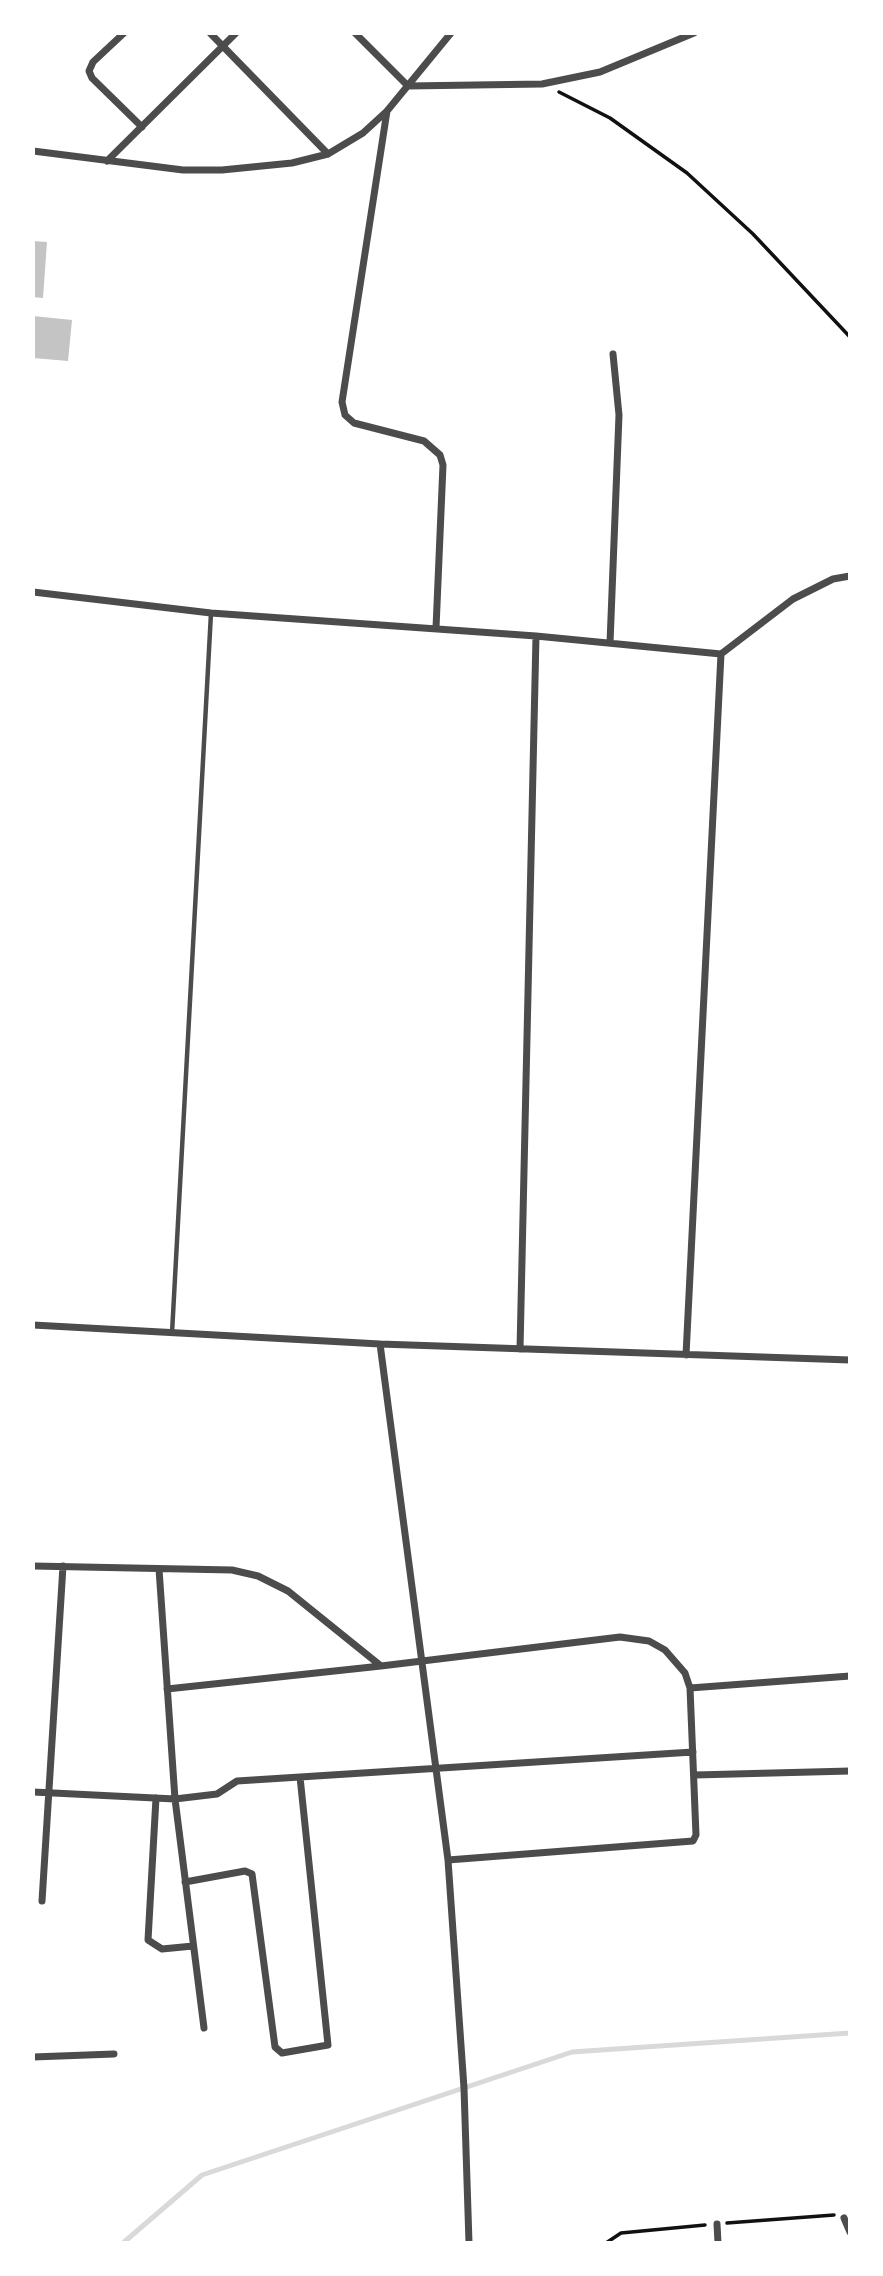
<!DOCTYPE html>
<style>
body{margin:0}
#map{position:relative;width:883px;height:2276px;overflow:hidden;background:#fff;font-family:Jost,sans-serif}
canvas{display:block}
.frame{position:absolute;inset:0;border:35px solid #fff;pointer-events:none}
</style>
<div id="map">
<canvas width="883" height="2276"></canvas>
<div class="frame"></div>
</div>
<script>
const g = document.querySelector('canvas').getContext('2d');
g.lineJoin = 'round';
function poly(rows) {
  const path = new Path2D();
  for (const r of rows) {
    path.moveTo(r[0], r[1]);
    for (let i = 2; i < r.length; i += 2) path.lineTo(r[i], r[i + 1]);
  }
  return path;
}
function stroke(path, color, width, dash) {
  g.strokeStyle = color;
  g.lineWidth = width;
  g.lineCap = dash ? 'butt' : 'round';
  g.setLineDash(dash || []);
  g.stroke(path);
}
function fill(path, color) {
  g.fillStyle = color;
  g.fill(path, 'evenodd');
}
stroke(poly([
 [123,2243,202,2175,572,2052,850,2033]
]), '#d9d9d9', 5);
fill(poly([
 [33,241,47,242,43,298,33,297],
 [33,316,72,320,68,361,33,358]
]), '#c4c4c4');
stroke(poly([
 [559,92,610,118,687,173,753,234,850,337],
 [727,2223,834,2215],
 [606,2243,621,2233,705,2225]
]), '#111', 3.5);
stroke(poly([
 [172,1333,211,613]
]), '#4c4c4c', 4.5);
stroke(poly([
 [124,33,93,62,89,71,92,78,142,127],
 [210,33,328,154],
 [355,33,408,86,542,84,600,72,694,33],
 [387,111,342,402,345,415,354,423,424,441,440,455,443,465,436,628],
 [33,151,183,170,222,170,292,163,328,154,363,133,387,111,451,33],
 [107,161,236,33],
 [33,592,211,613,536,636,721,654],
 [610,643,619,415,613,354],
 [33,1325,380,1344,850,1360],
 [380,1344,448,1860,464,2088,469,2243],
 [520,1349,536,636],
 [686,1355,721,654,793,599,833,579,850,576],
 [33,1566,232,1570,258,1576,288,1591,381,1666,620,1637,649,1641,665,1650,685,1673,690,1688,850,1676],
 [159,1569,175,1799,204,2028],
 [167,1689,381,1666],
 [695,1775,850,1771],
 [300,1777,693,1752],
 [33,1792,175,1799,217,1794,237,1781,300,1777,328,2045,282,2053,275,2047,252,1874,245,1871,185,1882],
 [156,1798,148,1940,162,1949,193,1946],
 [448,1860,693,1841,696,1835,690,1688],
 [42,1901,63,1566],
 [33,2057,114,2054],
 [844,2218,850,2232],
 [717,2224,718,2243]
]), '#4c4c4c', 7);
</script>
